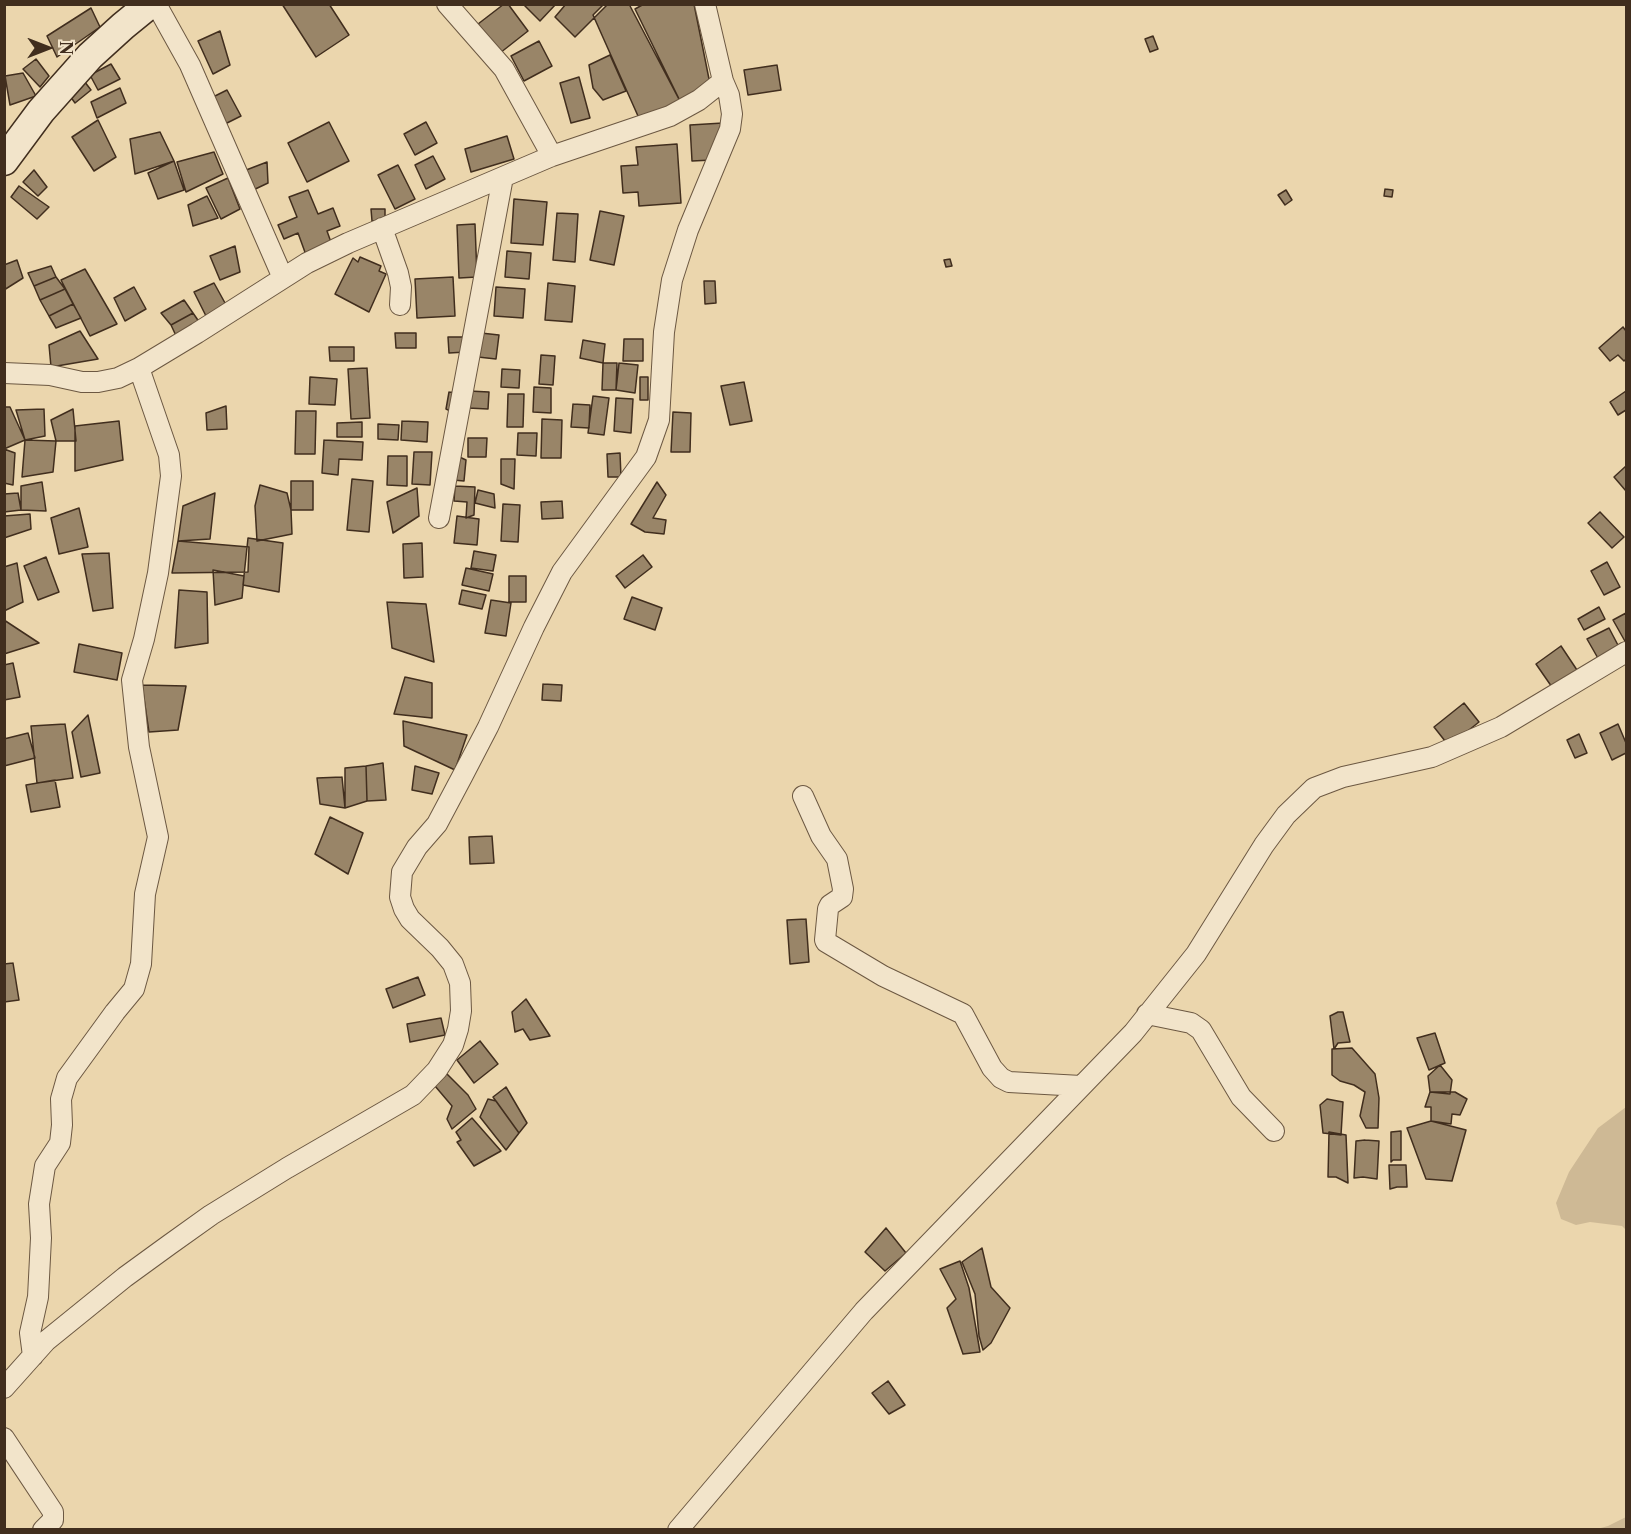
<!DOCTYPE html>
<style>
body{margin:0}
#map{position:relative;width:1631px;height:1534px;overflow:hidden;background:#ebd6ad;font-family:"Libre Caslon Text",serif}
canvas{display:block}
.frame{position:absolute;inset:0;border:6px solid #412e1e;pointer-events:none}
.north{position:absolute;left:18px;top:18px;width:60px;height:60px;-webkit-text-stroke:4px #f2e4ca;paint-order:stroke;rotate:90deg;font-size:16px;font-weight:700;line-height:24px;text-align:center;color:#412e1e}
.north::after{content:'';display:block;margin:auto;width:21px;height:27px;background:#412e1e;clip-path:polygon(50% 0,100% 100%,50% 72%,0 100%)}
</style>
<div id="map">
<canvas width="1631" height="1534"></canvas>
<div class="frame"></div>
<div class="north">N</div>
</div>
<script>
const g = document.querySelector('canvas').getContext('2d');
g.lineJoin = 'round';
function fill(path, color) {
  g.fillStyle = color;
  g.fill(path, 'evenodd');
}
function poly(rows) {
  const path = new Path2D();
  for (const r of rows) {
    path.moveTo(r[0], r[1]);
    for (let i = 2; i < r.length; i += 2) path.lineTo(r[i], r[i + 1]);
  }
  return path;
}
function stroke(path, color, width, dash) {
  g.strokeStyle = color;
  g.lineWidth = width;
  g.lineCap = dash ? 'butt' : 'round';
  g.setLineDash(dash || []);
  g.stroke(path);
}
fill(poly([
 [1626,1107,1626,1230,1622,1226,1590,1222,1576,1225,1561,1219,1556,1203,1569,1172,1598,1128],
 [1626,1517,1626,1529,1597,1529,1608,1526]
]), '#ceb995');
const building = poly([
 [282,4,329,4,349,35,316,57,282,4],
 [504,4,508,4,528,31,500,53,478,24,504,4],
 [523,4,556,4,540,21,523,4],
 [566,4,608,4,575,37,555,17,566,4],
 [604,4,629,4,682,105,642,125,593,15,604,4],
 [644,4,694,4,710,84,682,105,635,9,644,4],
 [91,8,100,27,57,57,47,36,91,8],
 [220,31,230,65,213,74,198,41,220,31],
 [1153,36,1158,49,1150,52,1145,39,1153,36],
 [539,41,552,66,524,81,511,56,539,41],
 [610,55,626,91,603,100,593,88,589,65,610,55],
 [36,59,49,76,40,87,23,69,36,59],
 [111,64,120,79,98,90,90,75,111,64],
 [777,65,781,90,748,95,744,70,777,65],
 [23,73,36,96,10,105,5,76,23,73],
 [81,77,91,90,75,103,65,89,81,77],
 [579,77,590,118,571,123,560,83,579,77],
 [120,88,126,103,97,118,91,102,120,88],
 [227,90,241,116,225,124,211,98,227,90],
 [98,120,116,157,94,171,72,137,98,120],
 [329,122,349,161,307,182,288,143,329,122],
 [426,122,437,143,415,155,404,134,426,122],
 [723,123,712,160,692,161,690,125,723,123],
 [160,132,174,161,135,174,130,139,160,132],
 [507,136,514,159,471,172,465,149,507,136],
 [677,144,681,203,639,206,638,192,623,193,621,166,638,165,636,147,677,144],
 [214,152,223,174,186,192,177,162,214,152],
 [433,156,445,179,426,189,415,165,433,156],
 [174,161,184,190,158,199,148,173,174,161],
 [267,162,268,183,249,192,241,172,267,162],
 [398,165,415,199,395,209,378,175,398,165],
 [34,170,47,187,38,196,23,182,34,170],
 [228,178,240,209,221,219,206,188,228,178],
 [19,186,49,207,37,219,11,197,19,186],
 [1385,189,1393,190,1392,197,1384,196,1385,189],
 [308,190,318,214,333,208,340,226,327,231,332,245,306,255,298,233,284,239,278,225,297,217,289,197,308,190],
 [1286,190,1292,200,1285,205,1278,195,1286,190],
 [207,196,218,218,193,226,188,205,207,196],
 [514,199,547,202,543,245,511,243,514,199],
 [371,209,385,209,385,220,372,221,371,209],
 [600,211,624,216,614,265,590,260,600,211],
 [557,213,578,214,575,262,553,260,557,213],
 [475,224,477,277,459,278,457,225,475,224],
 [235,246,240,272,220,280,210,256,235,246],
 [507,251,531,253,529,279,505,277,507,251],
 [360,257,381,266,379,271,386,274,369,312,335,294,353,258,358,262,360,257],
 [950,259,952,266,946,267,944,260,950,259],
 [17,260,23,278,4,290,4,265,17,260],
 [51,266,56,277,34,286,28,273,51,266],
 [85,269,117,324,90,336,61,280,85,269],
 [56,277,65,289,40,300,34,286,56,277],
 [453,277,455,316,417,318,415,279,453,277],
 [704,281,715,281,716,303,705,304,704,281],
 [214,283,230,312,210,324,194,292,214,283],
 [548,283,575,286,572,322,545,320,548,283],
 [134,287,146,309,125,321,114,298,134,287],
 [496,287,525,289,523,318,494,316,496,287],
 [65,289,73,304,49,316,40,300,65,289],
 [184,300,193,313,171,325,161,313,184,300],
 [73,304,81,318,56,328,49,316,73,304],
 [193,313,204,329,178,340,171,325,193,313],
 [1623,327,1626,331,1626,359,1624,361,1618,355,1610,361,1599,348,1623,327],
 [80,331,98,359,51,367,49,345,80,331],
 [395,333,416,333,416,348,396,348,395,333],
 [481,333,499,335,496,359,478,357,481,333],
 [448,337,465,337,466,352,449,353,448,337],
 [624,339,643,339,643,361,623,361,624,339],
 [583,340,605,344,603,363,580,358,583,340],
 [329,347,354,347,354,361,330,361,329,347],
 [541,355,555,356,553,385,539,384,541,355],
 [603,363,617,363,616,390,602,390,603,363],
 [619,363,638,365,635,393,616,390,619,363],
 [367,368,370,418,351,419,348,369,367,368],
 [502,369,520,370,519,388,501,387,502,369],
 [310,377,337,379,335,405,309,404,310,377],
 [640,377,648,377,648,400,640,400,640,377],
 [744,382,752,421,730,425,721,386,744,382],
 [534,387,551,388,551,413,533,412,534,387],
 [469,391,489,392,488,409,468,408,469,391],
 [1626,391,1626,410,1618,415,1610,402,1626,391],
 [449,392,458,393,455,413,446,409,449,392],
 [508,394,524,394,523,427,507,427,508,394],
 [593,396,609,398,604,435,588,433,593,396],
 [616,398,633,399,631,433,614,431,616,398],
 [573,404,590,405,589,428,571,427,573,404],
 [226,406,227,429,207,430,206,413,226,406],
 [4,407,10,407,25,440,4,449,4,407],
 [44,409,45,436,25,440,16,410,44,409],
 [73,409,76,441,56,441,51,420,73,409],
 [296,411,316,411,315,454,295,454,296,411],
 [673,412,691,413,690,452,671,452,673,412],
 [542,419,562,420,561,458,541,458,542,419],
 [119,421,123,460,75,471,75,426,119,421],
 [402,421,428,422,427,442,401,440,402,421],
 [362,422,362,437,337,437,337,423,362,422],
 [378,424,399,425,398,440,378,439,378,424],
 [518,433,537,433,536,456,517,455,518,433],
 [468,438,487,438,486,457,468,457,468,438],
 [25,440,56,441,53,472,22,477,25,440],
 [324,440,363,442,362,460,339,459,338,475,322,473,324,440],
 [4,449,15,453,13,485,4,483,4,449],
 [414,452,432,452,430,485,412,484,414,452],
 [620,453,621,477,608,477,607,454,620,453],
 [455,455,466,460,464,481,453,480,455,455],
 [388,456,407,456,407,486,387,485,388,456],
 [501,459,515,459,514,489,501,484,501,459],
 [1626,466,1626,491,1614,477,1626,466],
 [352,479,373,481,369,532,347,530,352,479],
 [291,481,313,481,313,510,291,510,291,481],
 [42,482,46,511,21,510,21,486,42,482],
 [657,482,666,495,653,518,666,520,664,534,645,532,631,524,657,482],
 [260,485,287,493,291,510,292,534,257,541,255,506,260,485],
 [455,486,475,487,474,515,466,518,467,502,454,501,455,486],
 [417,488,419,516,393,533,387,502,417,488],
 [478,490,494,494,495,508,475,503,478,490],
 [18,493,21,510,4,512,4,494,18,493],
 [215,493,210,539,178,541,183,506,215,493],
 [562,501,563,518,542,519,541,502,562,501],
 [503,504,520,505,518,542,501,541,503,504],
 [79,508,88,547,59,554,51,518,79,508],
 [1600,512,1624,537,1612,548,1588,523,1600,512],
 [30,514,31,529,4,538,4,516,30,514],
 [457,516,479,519,477,545,454,543,457,516],
 [248,538,283,543,279,592,243,585,248,538],
 [178,541,249,547,248,572,172,573,178,541],
 [422,543,423,577,404,578,403,544,422,543],
 [474,551,496,555,493,571,471,568,474,551],
 [109,553,113,608,93,611,82,554,109,553],
 [643,555,652,567,625,588,616,576,643,555],
 [46,557,59,592,38,600,24,566,46,557],
 [1607,562,1620,587,1604,595,1591,571,1607,562],
 [17,563,23,602,4,611,4,567,17,563],
 [466,568,493,574,489,591,462,585,466,568],
 [213,570,244,576,242,598,215,605,213,570],
 [509,576,526,576,526,602,509,602,509,576],
 [179,590,207,592,208,643,175,648,179,590],
 [462,590,486,595,482,609,459,604,462,590],
 [632,597,662,608,655,630,624,619,632,597],
 [491,600,511,603,506,636,485,633,491,600],
 [387,602,426,604,434,662,392,648,387,602],
 [1599,607,1605,619,1584,630,1578,619,1599,607],
 [1626,613,1626,643,1613,620,1626,613],
 [4,620,39,643,4,654,4,620],
 [1609,628,1620,649,1599,660,1587,639,1609,628],
 [79,644,122,653,117,680,74,672,79,644],
 [1561,646,1579,673,1554,690,1536,664,1561,646],
 [13,663,20,697,4,700,4,665,13,663],
 [405,677,432,683,432,718,394,714,405,677],
 [543,684,562,685,561,701,542,700,543,684],
 [142,685,186,686,178,730,149,732,142,685],
 [1464,703,1479,722,1449,746,1434,727,1464,703],
 [88,715,100,773,81,777,72,732,88,715],
 [403,721,467,735,455,770,404,746,403,721],
 [65,724,73,778,37,783,31,726,65,724],
 [1618,724,1626,743,1626,753,1612,760,1600,733,1618,724],
 [28,733,35,758,4,766,4,739,28,733],
 [1579,734,1587,753,1575,758,1567,740,1579,734],
 [383,763,386,800,367,801,366,766,383,763],
 [366,766,367,801,345,808,345,768,366,766],
 [415,766,439,773,432,794,412,790,415,766],
 [342,777,345,808,320,804,317,778,342,777],
 [55,780,60,807,31,812,26,785,55,780],
 [330,817,363,833,348,874,315,854,330,817],
 [492,836,494,863,470,864,469,837,492,836],
 [806,919,809,962,790,964,787,920,806,919],
 [13,963,19,1000,4,1002,4,964,13,963],
 [418,977,425,995,393,1008,386,989,418,977],
 [526,999,550,1036,530,1040,523,1029,515,1032,512,1012,526,999],
 [1338,1012,1343,1012,1350,1042,1338,1043,1334,1049,1330,1016,1338,1012],
 [441,1018,445,1035,410,1042,407,1024,441,1018],
 [1435,1033,1445,1063,1429,1070,1417,1038,1435,1033],
 [480,1041,498,1064,474,1083,457,1060,480,1041],
 [1352,1048,1375,1074,1379,1098,1378,1128,1366,1128,1360,1116,1365,1092,1354,1085,1340,1081,1332,1075,1332,1049,1352,1048],
 [1440,1065,1452,1080,1450,1094,1430,1092,1428,1076,1440,1065],
 [445,1072,468,1095,476,1109,452,1129,447,1119,452,1106,435,1086,445,1072],
 [506,1087,527,1123,519,1133,493,1097,506,1087],
 [1430,1092,1455,1092,1467,1099,1460,1115,1452,1114,1451,1124,1431,1121,1431,1107,1425,1107,1430,1092],
 [488,1099,496,1101,519,1133,506,1150,480,1117,488,1099],
 [1327,1099,1343,1102,1341,1135,1323,1133,1320,1105,1327,1099],
 [472,1118,501,1151,474,1166,457,1142,461,1140,456,1132,472,1118],
 [1431,1121,1466,1130,1452,1181,1426,1179,1407,1128,1431,1121],
 [1401,1131,1401,1160,1393,1160,1391,1162,1391,1132,1401,1131],
 [1329,1132,1346,1135,1348,1183,1336,1177,1328,1177,1329,1132],
 [1365,1140,1379,1141,1377,1179,1363,1177,1354,1178,1356,1141,1365,1140],
 [1389,1165,1406,1165,1407,1187,1397,1187,1390,1189,1389,1165],
 [886,1228,906,1253,885,1271,865,1252,886,1228],
 [982,1248,991,1287,1010,1308,991,1343,983,1350,979,1336,975,1294,962,1262,982,1248],
 [960,1261,969,1288,980,1352,963,1354,947,1308,956,1299,940,1269,960,1261],
 [888,1381,905,1405,889,1414,872,1393,888,1381]
]);
fill(building, '#998568');
stroke(building, '#412e1e', 1.5);
const street = poly([
 [156,4,190,65,283,278],
 [447,4,504,69,552,156],
 [382,228,398,273,401,287,400,305],
 [4,373,50,375,82,382,98,382,118,378,139,368,197,333,307,263,348,243,552,156,670,116,699,100,723,81,705,4],
 [439,518,503,177],
 [803,796,821,836,837,859,843,889,842,897,830,905,828,909,825,940,826,942,883,976,963,1014,992,1068,1001,1078,1009,1082,1081,1086],
 [1147,1014,1191,1023,1201,1030,1241,1097,1274,1131],
 [33,1356,30,1333,38,1297,41,1238,39,1204,45,1166,60,1143,62,1125,61,1099,67,1078,115,1012,134,989,141,964,145,894,158,837,139,747,132,680,144,639,158,573,171,476,169,455,139,368],
 [4,1388,46,1341,125,1277,169,1245,211,1215,287,1168,413,1095,437,1070,453,1045,458,1029,461,1011,460,983,453,964,440,948,410,919,404,909,400,897,402,872,417,847,437,824,463,775,488,727,534,627,562,572,646,457,659,420,664,332,672,280,688,230,730,129,732,114,729,95,723,81],
 [4,1438,53,1512,53,1520,43,1530],
 [678,1530,864,1311,1133,1033,1196,954,1264,845,1286,815,1314,788,1343,777,1432,757,1501,727,1626,652]
]);
const secondary = poly([
 [4,161,41,111,90,56,123,26,150,4]
]);
stroke(street, '#6c5842', 22);
stroke(secondary, '#412e1e', 31);
stroke(street, '#f2e4ca', 20);
stroke(secondary, '#f2e4ca', 28);
</script>
